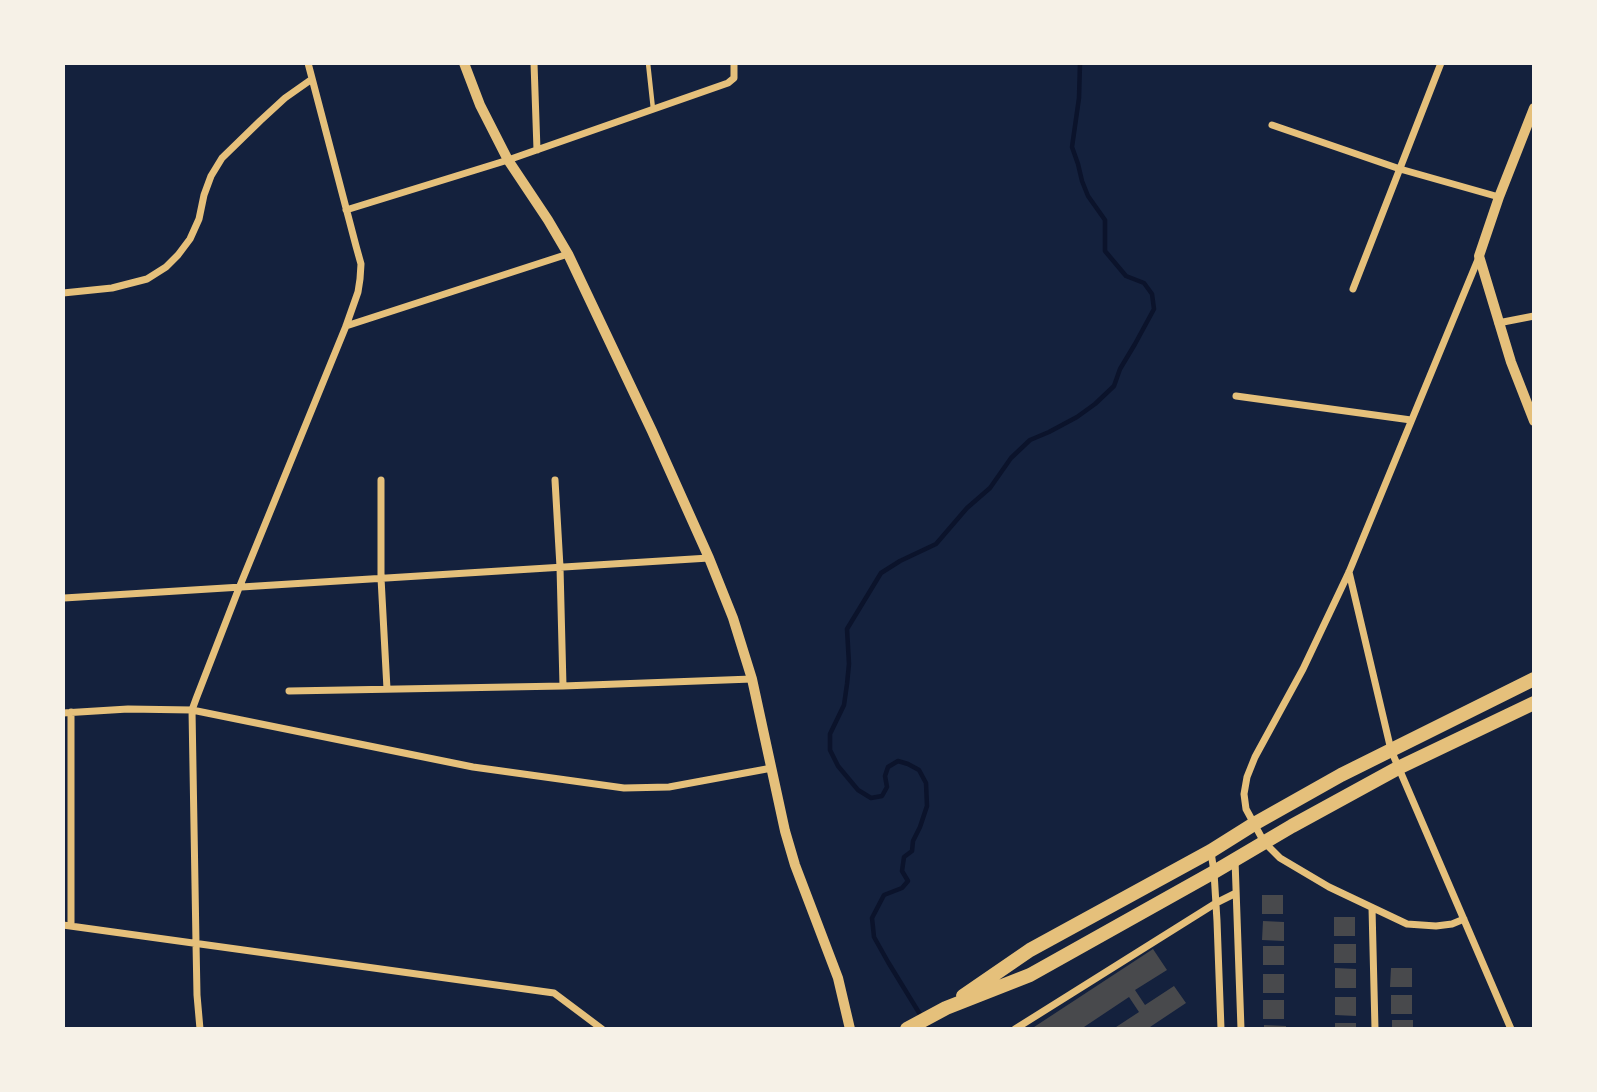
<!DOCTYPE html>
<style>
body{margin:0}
#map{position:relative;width:1597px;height:1092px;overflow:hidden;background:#14213d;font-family:Overpass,sans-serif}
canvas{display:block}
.frame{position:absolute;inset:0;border:65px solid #f6f1e7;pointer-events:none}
</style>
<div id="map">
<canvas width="1597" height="1092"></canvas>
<div class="frame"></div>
</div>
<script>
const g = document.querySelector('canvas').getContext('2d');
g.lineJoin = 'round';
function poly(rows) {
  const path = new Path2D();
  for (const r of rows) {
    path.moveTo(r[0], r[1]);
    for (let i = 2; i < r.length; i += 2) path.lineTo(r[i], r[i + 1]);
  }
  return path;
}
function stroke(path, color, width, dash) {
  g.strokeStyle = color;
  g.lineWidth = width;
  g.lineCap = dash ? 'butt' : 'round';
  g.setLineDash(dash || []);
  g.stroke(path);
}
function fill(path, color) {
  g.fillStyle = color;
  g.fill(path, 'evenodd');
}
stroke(poly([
 [929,1029,888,962,874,937,872,918,884,895,902,888,908,881,902,871,904,857,912,851,913,841,920,827,927,806,926,783,919,770,908,764,898,761,888,767,885,776,887,787,882,796,871,798,858,790,838,766,830,750,830,734,844,705,847,684,849,664,847,629,881,573,900,561,936,544,967,508,990,488,1011,458,1030,440,1049,432,1077,417,1095,404,1114,386,1120,369,1135,344,1154,309,1152,294,1144,283,1126,276,1105,251,1105,220,1088,196,1082,181,1078,164,1072,147,1079,98,1080,63]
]), '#0b132b', 4.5);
fill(poly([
 [1262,895,1283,895,1283,914,1262,914],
 [1334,917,1355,917,1355,936,1334,936],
 [1263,921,1284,922,1284,941,1262,940],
 [1334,944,1356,944,1356,963,1334,963],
 [1263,946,1284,946,1284,965,1263,965],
 [1153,949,1167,970,1135,990,1145,1005,1174,986,1186,1003,1147,1029,1113,1029,1139,1012,1129,997,1081,1029,1031,1029],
 [1335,968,1356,969,1356,988,1335,988],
 [1391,968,1412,968,1412,987,1390,987],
 [1263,974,1284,974,1284,993,1263,993],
 [1391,995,1412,995,1412,1014,1391,1014],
 [1335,997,1356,997,1356,1016,1335,1015],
 [1263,1000,1284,1000,1284,1019,1263,1019],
 [1392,1020,1413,1020,1413,1029,1392,1029],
 [1335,1023,1356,1023,1356,1029,1335,1029],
 [1264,1025,1286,1026,1286,1029,1264,1029]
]), '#48494c');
stroke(poly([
 [648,63,653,109]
]), '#e5c07b', 4.5);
stroke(poly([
 [534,63,537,150],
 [1272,125,1400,169,1499,197],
 [346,210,508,160,728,83,734,78,734,63],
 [1353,289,1441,63],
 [63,293,112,288,147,279,166,267,178,255,190,239,199,219,204,195,211,176,222,158,260,121,285,98,312,79],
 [1498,323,1534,316],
 [346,326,568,254],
 [1236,396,1411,420],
 [381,480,381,578,387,689],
 [555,480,560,567,563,686],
 [1349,572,1391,750,1511,1029],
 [64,598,709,558],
 [289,691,563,686,752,679],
 [71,712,71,926],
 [63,713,128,709,192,710,473,767,624,788,669,787,772,768],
 [1211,852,1214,872,1217,921,1221,1029],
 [1235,860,1241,1029],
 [1372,908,1375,1029],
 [1464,919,1452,924,1436,926,1407,924,1329,887,1280,858,1264,842,1246,809,1244,794,1247,777,1255,757,1303,669,1349,572,1479,257],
 [63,925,554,993,602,1029],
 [200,1029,197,995,196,943,192,710,196,699,239,588,346,326,358,292,360,279,361,264,356,246,308,63],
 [1015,1029,1216,903,1236,893]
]), '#e5c07b', 7);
stroke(poly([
 [464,63,480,105,508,160,548,220,568,254,652,431,709,558,733,618,752,679,785,831,795,865,838,978,850,1029],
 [1534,108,1499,197,1479,256,1511,362,1534,421]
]), '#e5c07b', 10);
stroke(poly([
 [963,996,1030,950,1211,851,1254,824,1341,775,1534,679],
 [907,1029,946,1008,1030,975,1214,872,1292,826,1398,768,1534,703]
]), '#e5c07b', 14);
</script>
